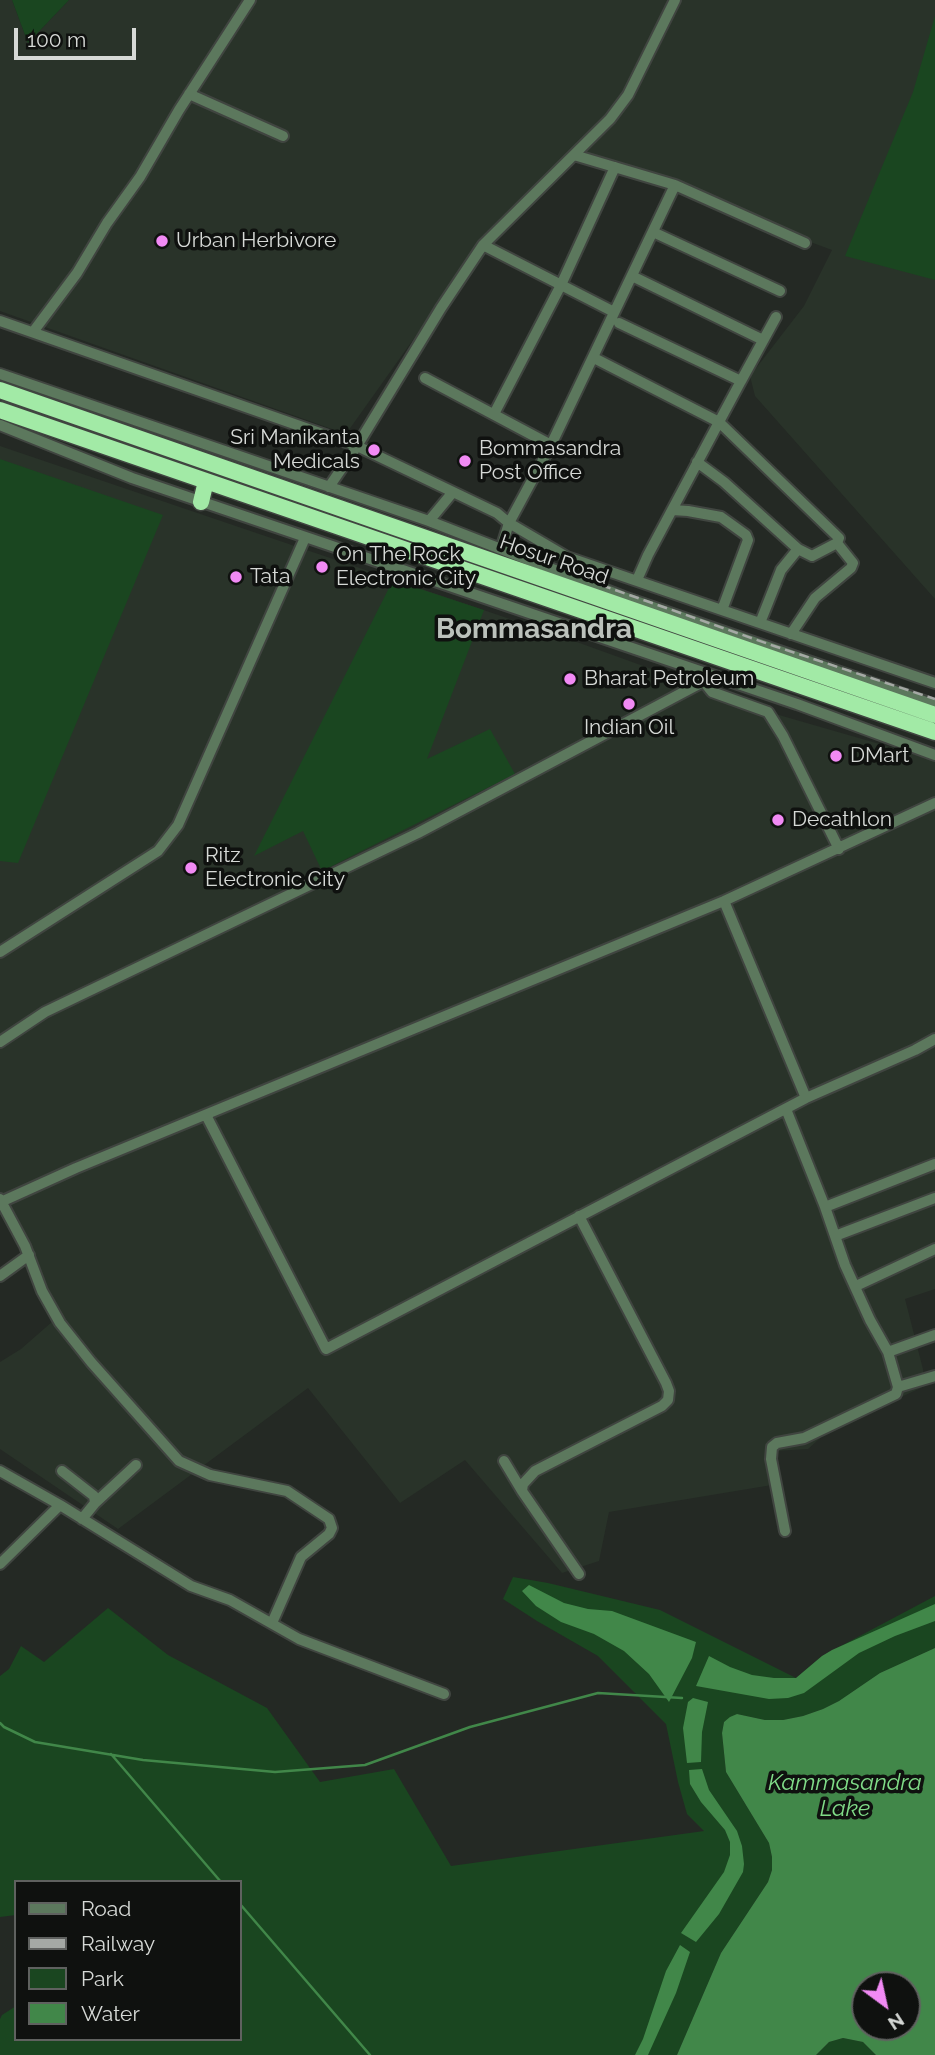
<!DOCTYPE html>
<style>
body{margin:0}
#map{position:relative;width:935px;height:2055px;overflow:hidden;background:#242924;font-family:Raleway,sans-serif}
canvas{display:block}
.legend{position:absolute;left:14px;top:1880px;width:228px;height:161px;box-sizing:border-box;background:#0f110f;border:2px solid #5f615f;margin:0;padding:9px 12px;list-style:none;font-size:21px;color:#d6d9d6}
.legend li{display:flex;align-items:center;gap:14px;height:35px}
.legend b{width:35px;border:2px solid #5f615f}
.north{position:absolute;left:851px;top:1971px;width:70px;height:70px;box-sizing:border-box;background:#0f110f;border:2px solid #5f615f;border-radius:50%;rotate:147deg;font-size:19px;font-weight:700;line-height:28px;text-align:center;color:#d6d9d6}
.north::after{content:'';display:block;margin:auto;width:24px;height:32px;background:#f18af4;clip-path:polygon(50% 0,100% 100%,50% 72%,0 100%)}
.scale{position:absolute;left:14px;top:28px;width:122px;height:32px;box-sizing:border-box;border:4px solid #d6d9d6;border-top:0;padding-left:9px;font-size:21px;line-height:24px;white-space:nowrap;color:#d6d9d6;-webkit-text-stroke:5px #0f110f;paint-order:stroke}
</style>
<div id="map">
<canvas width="935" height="2055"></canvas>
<ul class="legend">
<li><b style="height:9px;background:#5c785d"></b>Road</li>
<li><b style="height:9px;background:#a5a9a5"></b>Railway</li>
<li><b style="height:19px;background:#1a4620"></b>Park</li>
<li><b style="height:19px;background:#418749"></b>Water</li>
</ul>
<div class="north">N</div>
<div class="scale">100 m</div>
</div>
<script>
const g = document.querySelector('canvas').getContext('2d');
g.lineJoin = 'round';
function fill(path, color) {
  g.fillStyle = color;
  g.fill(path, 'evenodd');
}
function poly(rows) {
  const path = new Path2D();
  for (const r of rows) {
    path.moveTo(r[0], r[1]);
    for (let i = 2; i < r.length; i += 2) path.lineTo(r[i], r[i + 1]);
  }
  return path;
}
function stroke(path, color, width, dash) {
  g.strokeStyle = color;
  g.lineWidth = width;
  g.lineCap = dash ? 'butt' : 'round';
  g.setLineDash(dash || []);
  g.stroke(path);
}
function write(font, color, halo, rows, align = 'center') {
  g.font = font + ' Raleway,sans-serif';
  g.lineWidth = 7;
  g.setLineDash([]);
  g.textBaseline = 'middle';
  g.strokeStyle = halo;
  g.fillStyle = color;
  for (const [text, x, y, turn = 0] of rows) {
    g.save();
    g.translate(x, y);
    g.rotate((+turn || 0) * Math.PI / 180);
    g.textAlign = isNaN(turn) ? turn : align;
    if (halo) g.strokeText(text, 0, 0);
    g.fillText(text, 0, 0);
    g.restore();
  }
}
fill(poly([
 [0,0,12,0,28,43,69,0,935,0,935,599,755,396,750,376,804,306,832,250,569,153,486,237,346,434,0,311],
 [0,446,563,637,779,715,935,760,935,1289,905,1299,927,1385,828,1431,808,1449,775,1451,778,1484,609,1512,599,1561,562,1573,465,1460,400,1503,308,1388,118,1529,0,1449,0,1362,21,1349,61,1314,0,1214]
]), '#293329');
fill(poly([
 [12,0,69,0,28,43],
 [935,16,935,280,845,256,913,92],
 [0,459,163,515,18,863,0,861],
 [393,580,484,610,427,759,490,729,515,774,322,871,303,831,254,856],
 [513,1577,548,1583,660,1610,796,1678,822,1656,935,1596,935,1648,880,1673,839,1701,823,1709,803,1716,783,1720,765,1720,737,1714,724,1722,722,1733,726,1772,769,1843,772,1857,772,1870,768,1882,721,1953,677,2055,0,2055,0,2019,2,2015,16,2006,16,2039,240,2039,240,1882,16,1882,16,1915,0,1917,0,1676,9,1669,21,1646,44,1662,108,1608,168,1655,267,1708,320,1782,394,1769,451,1866,704,1831,687,1814,678,1782,666,1724,598,1656,537,1621,503,1599],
 [843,2038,863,2042,876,2055,816,2055,829,2042]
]), '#1a4620');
fill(poly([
 [529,1585,564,1603,588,1609,612,1611,696,1642,692,1658,669,1702,649,1674,624,1651,594,1634,561,1622,536,1606,522,1591],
 [935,1604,935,1621,895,1636,859,1653,804,1693,788,1698,769,1699,696,1686,709,1656,730,1667,752,1675,774,1678,796,1678,822,1656,832,1650],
 [935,1648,935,2055,876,2055,863,2042,843,2038,829,2042,816,2055,677,2055,721,1953,768,1882,772,1870,772,1857,769,1843,726,1772,722,1733,724,1722,730,1717,737,1714,765,1720,783,1720,803,1716,823,1709,839,1701,880,1673],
 [907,1985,907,2027,865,2027,865,1985],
 [693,1698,708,1702,702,1732,701,1762,687,1763,683,1728,688,1702],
 [702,1769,709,1790,737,1831,742,1846,744,1864,743,1872,719,1914,696,1942,681,1933,724,1872,730,1855,730,1842,725,1830,701,1802,690,1784,689,1770],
 [680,1945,690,1952,676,1993,648,2055,635,2055,643,2039,666,1971]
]), '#418749');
stroke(poly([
 [0,1723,4,1727,35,1742,143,1760,275,1772,365,1765,470,1727,598,1693,682,1698],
 [111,1754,221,1882],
 [240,1904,370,2055]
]), '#418749', 2.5);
const minor = poly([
 [189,94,283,136],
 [574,155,675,185],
 [653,232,780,291],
 [483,245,614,312],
 [632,276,763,340],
 [0,321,357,446,497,513,509,523,567,557,935,683],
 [619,323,741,381,776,317],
 [33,332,77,273,107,223,140,177,179,110,250,0],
 [594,358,719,422,648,555,637,580],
 [0,374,429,521,624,597,935,705],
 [425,378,551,445],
 [494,414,561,285,615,167],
 [0,425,132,478,797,704,935,755],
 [697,462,724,482,798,549,812,556,837,543,839,538,719,422,741,381],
 [329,487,357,446,441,308,483,245,610,119,628,95,675,0],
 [672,510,688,511,721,517,746,535,748,540,722,610],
 [429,521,453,492],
 [501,549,509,523,551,445,675,185,805,243],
 [760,623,781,570,798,549],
 [791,634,815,598,851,568,853,563,837,543],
 [704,682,712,692,768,712,783,736,839,849],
 [724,901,806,1098],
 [0,952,158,851,178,825,305,538],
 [0,1042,45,1012,418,833,714,676],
 [206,1115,326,1349,806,1098,915,1050,935,1039],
 [0,1199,25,1246,42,1291,60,1323,91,1362,179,1461,210,1475,287,1491,329,1519,332,1528,329,1534,301,1557,272,1623],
 [3,1201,76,1168,724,901,935,803],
 [825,1207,935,1164],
 [835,1236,935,1198],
 [0,1276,29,1255],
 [856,1286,935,1249],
 [888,1352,935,1335],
 [898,1387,935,1376],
 [504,1461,522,1491,579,1574],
 [0,1471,60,1505,191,1586,230,1600,299,1639,444,1694],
 [62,1471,94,1496,95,1503,82,1519],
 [522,1491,523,1484,535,1471,662,1406,668,1400,669,1391,666,1383,579,1216],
 [95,1503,136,1465],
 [785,1531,771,1459,772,1447,777,1443,804,1438,896,1394,898,1387,888,1352,870,1320,845,1265,825,1207,786,1109],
 [0,1564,60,1505]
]);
const highway = poly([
 [0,390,935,715],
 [0,410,935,732],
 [201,502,206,481]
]);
stroke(minor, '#404540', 14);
stroke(highway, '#404540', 19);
stroke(minor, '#5c785d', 10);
stroke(highway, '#a2eaa6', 16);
stroke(poly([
 [601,585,774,646,935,699]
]), '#a5a9a5', 2.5, [10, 5]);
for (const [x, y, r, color] of [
 [162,241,7,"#f18af4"],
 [374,450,7,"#f18af4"],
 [465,461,7,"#f18af4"],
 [322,567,7,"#f18af4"],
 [236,577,7,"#f18af4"],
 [570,679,7,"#f18af4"],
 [629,704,7,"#f18af4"],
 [836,756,7,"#f18af4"],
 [778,820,7,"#f18af4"],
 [191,868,7,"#f18af4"]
]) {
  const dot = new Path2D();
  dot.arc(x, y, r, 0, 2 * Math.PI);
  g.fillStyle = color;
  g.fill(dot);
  stroke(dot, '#0f110f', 2.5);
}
write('21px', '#d6d9d6', '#0f110f', [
 ["Urban Herbivore",176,241],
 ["Sri Manikanta",360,438,"right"],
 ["Medicals",360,462,"right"],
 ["Bommasandra",479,449],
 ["Post Office",479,473],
 ["On The Rock",336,555],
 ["Electronic City",336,579],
 ["Tata",250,577],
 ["Bharat Petroleum",584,679],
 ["Indian Oil",629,728,"center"],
 ["DMart",850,756],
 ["Decathlon",792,820],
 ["Ritz",205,856],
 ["Electronic City",205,880]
], 'left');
write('21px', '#d6d9d6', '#0f110f', [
 ["Hosur Road",554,560,19]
]);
write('italic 23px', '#80dc88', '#0f110f', [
 ["Kammasandra",845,1783],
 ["Lake",845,1809]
]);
write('bold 28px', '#bbc1bb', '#0f110f', [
 ["Bommasandra",534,630]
]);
</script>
